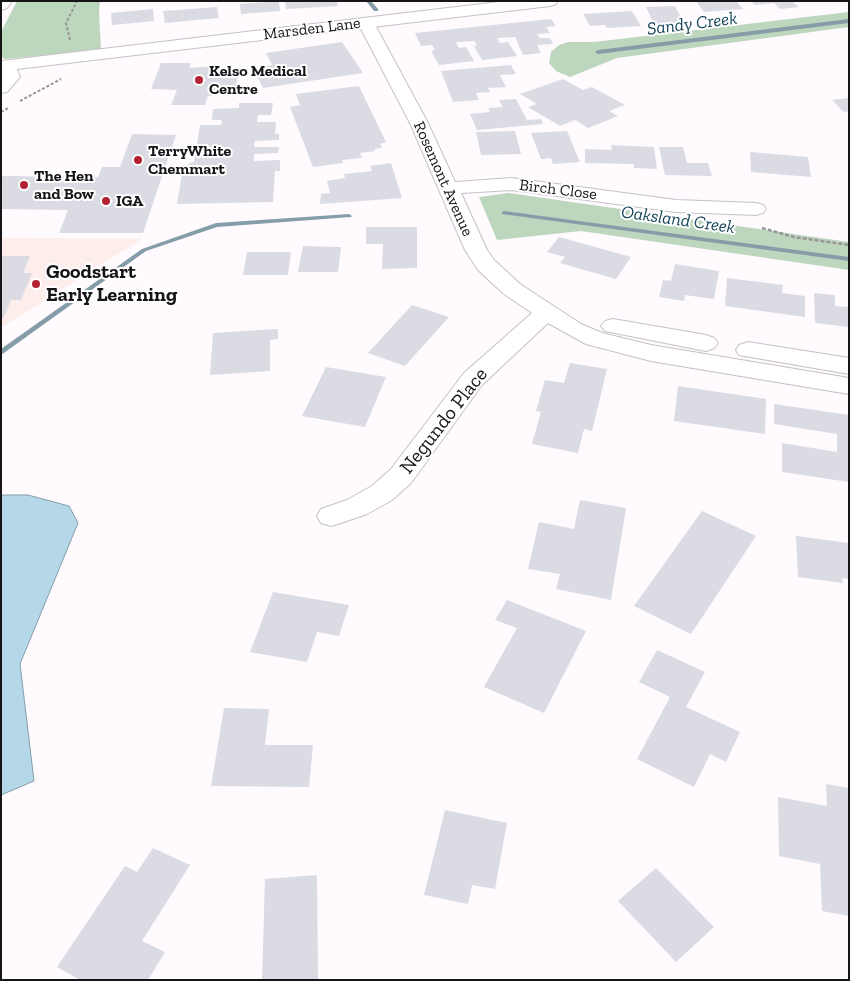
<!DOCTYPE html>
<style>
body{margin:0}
#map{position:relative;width:850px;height:981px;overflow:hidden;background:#fefafe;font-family:"Zilla Slab",serif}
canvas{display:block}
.frame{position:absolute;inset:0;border:2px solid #161417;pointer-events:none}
</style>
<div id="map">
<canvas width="850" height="981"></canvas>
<div class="frame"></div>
</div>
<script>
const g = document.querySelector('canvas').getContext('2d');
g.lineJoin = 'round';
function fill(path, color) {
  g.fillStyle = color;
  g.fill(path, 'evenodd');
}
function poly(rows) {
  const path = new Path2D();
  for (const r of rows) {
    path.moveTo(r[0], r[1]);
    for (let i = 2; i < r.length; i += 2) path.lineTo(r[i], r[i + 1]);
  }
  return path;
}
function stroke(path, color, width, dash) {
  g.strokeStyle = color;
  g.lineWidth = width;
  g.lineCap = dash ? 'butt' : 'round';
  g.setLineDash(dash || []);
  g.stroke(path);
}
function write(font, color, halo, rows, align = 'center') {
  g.font = font + ' "Zilla Slab",serif';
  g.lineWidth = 4;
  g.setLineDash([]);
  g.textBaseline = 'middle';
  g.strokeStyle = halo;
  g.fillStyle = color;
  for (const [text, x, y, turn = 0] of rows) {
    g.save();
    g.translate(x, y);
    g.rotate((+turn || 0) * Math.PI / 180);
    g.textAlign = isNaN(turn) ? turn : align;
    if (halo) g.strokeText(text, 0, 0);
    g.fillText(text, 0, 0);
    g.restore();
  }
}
fill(poly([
 [1,238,142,239,1,328]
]), '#fdedeb');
fill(poly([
 [17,1,100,1,99,12,101,50,5,59,1,57,1,32],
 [849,12,849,27,617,58,570,77,556,71,549,63,551,52,559,45,568,42,594,42],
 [509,193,849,242,849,270,581,231,497,240,479,197]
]), '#bdd6be');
const water = poly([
 [1,495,28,495,69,506,78,523,20,664,34,781,1,795,1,495]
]);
fill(water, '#b5d8e8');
stroke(water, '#859da9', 1);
fill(poly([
 [366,1,371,1,378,9,378,11,374,11,366,1],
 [849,19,849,23,598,54,595,52,598,50,849,19],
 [504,211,849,257,849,261,502,214,502,212,504,211],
 [349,214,352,216,351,217,217,227,146,251,1,355,1,349,142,249,216,223,349,214]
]), '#859da9');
fill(poly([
 [279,1,280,11,241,14,240,4],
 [285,1,337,1,338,6,286,9],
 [696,1,736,1,743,9,704,12],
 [751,1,792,1,799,7,780,9,774,3,755,5],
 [675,6,685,25,655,26,646,7],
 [217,7,219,18,165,23,163,11],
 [153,9,154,21,112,25,111,13],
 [632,11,641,26,607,28,605,25,590,26,583,14],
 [551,19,556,26,546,27,550,33,537,34,540,38,532,38,550,38,553,44,537,45,541,53,523,55,515,37,497,38,500,43,508,42,517,56,482,60,474,46,477,45,474,41,456,42,459,48,466,47,474,61,439,65,431,51,435,50,432,45,421,46,415,33],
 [342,42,363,73,263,88,253,68,272,65,266,53],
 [161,63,191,63,189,68,215,66,214,69,224,69,223,73,239,73,234,92,218,92,217,96,208,96,205,105,171,105,177,90,151,89],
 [511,65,516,74,500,75,506,87,488,88,490,92,476,93,479,100,453,102,441,71],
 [563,79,583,90,592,87,625,105,609,111,618,116,588,128,575,120,560,126,528,107,537,104,520,94],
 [359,86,386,142,380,144,382,148,374,149,375,151,360,153,362,158,342,160,343,163,313,167,290,107,300,105,296,94],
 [849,98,849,111,844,112,832,100],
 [516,99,527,120,541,119,543,124,477,130,470,114,490,112,488,108,503,107,499,100],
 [239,103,273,103,271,115,258,115,257,122,276,122,275,134,279,134,279,140,255,141,254,147,279,147,278,153,254,154,254,161,280,160,280,171,275,171,273,202,177,204,182,174,187,174,189,163,194,162,200,125,221,125,222,120,212,120,213,109,239,108],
 [515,131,521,154,481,155,476,132],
 [567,131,580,162,553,164,551,158,541,159,531,133],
 [132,134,176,135,143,233,59,233,68,210,1,209,1,176,98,177,102,167,120,167],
 [611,145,654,147,657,169,634,168,634,164,585,163,585,149,612,150],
 [659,147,683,147,687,163,708,163,712,176,665,175],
 [750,152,808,157,811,177,751,172],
 [391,163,402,198,320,204,321,194,330,193,327,181,345,178,344,174,372,171,370,166],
 [366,227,417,227,417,268,382,269,383,244,366,244],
 [559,237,631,257,616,279,560,263,565,257,547,252],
 [303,246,341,247,338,272,298,272],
 [247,252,291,252,288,275,243,275],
 [1,256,30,256,23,273,32,273,21,300,11,300,3,319,1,319],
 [675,264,719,271,714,299,685,295,684,301,659,297,663,280,671,281],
 [727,278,783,285,782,293,805,296,805,317,725,306],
 [814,293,835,295,835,306,849,307,849,327,815,323],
 [412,305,449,317,405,366,368,353],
 [278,329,278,339,270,340,270,371,210,375,213,333],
 [570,363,607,369,592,431,584,429,578,453,532,444,541,412,536,411,545,380,564,383],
 [326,367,386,377,365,427,302,416],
 [678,386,766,399,765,434,674,421],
 [774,404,849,415,849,482,782,472,782,443,837,452,837,434,774,424],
 [580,500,626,508,611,600,556,589,560,574,528,569,539,522,574,529],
 [702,511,756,536,691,634,634,606],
 [796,536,849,543,849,579,842,578,843,583,798,577],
 [273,592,349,605,339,636,317,632,307,662,250,652],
 [507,600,586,631,544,713,484,687,517,628,495,620],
 [657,650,705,672,686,707,740,732,726,762,710,754,694,787,637,759,670,697,639,682],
 [224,708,269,709,265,745,313,745,309,787,211,786],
 [826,784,849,788,849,916,822,911,820,864,779,856,778,797,827,806],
 [445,810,507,823,495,889,472,885,468,904,424,895],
 [153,848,190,865,142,941,165,952,148,980,80,980,57,967,125,866,137,872],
 [656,868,714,927,676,962,618,901],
 [317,875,318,980,262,980,265,879]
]), '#dadbe3');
const minor = poly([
 [366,18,372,20,374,23,428,123,455,182,512,178,676,200,756,203,763,205,766,209,763,213,756,215,676,212,512,190,461,193,487,250,494,260,520,284,581,324,602,333,651,345,849,378,849,394,651,361,586,344,548,323,482,385,411,483,392,500,367,514,341,523,331,526,321,523,317,516,321,509,347,500,372,486,391,469,464,373,532,313,504,294,478,270,465,250,410,123,358,23,360,20,366,18],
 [613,319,706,335,714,338,718,343,714,348,706,351,605,331,601,326,605,321,613,319],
 [748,342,849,358,849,374,739,355,736,350,739,345,748,342]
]);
const major = poly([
 [1,1,12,1,7,8,1,10,1,1],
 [507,1,558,1,556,4,550,6,17,69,20,77,7,92,1,93,1,61,507,1]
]);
stroke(minor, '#c6c0c7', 2);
stroke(major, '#c6c0c7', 2);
stroke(poly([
 [70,40,66,23,77,1],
 [20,101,61,79],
 [1,112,8,108]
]), '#989598', 2, [3, 2]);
stroke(poly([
 [762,228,794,237,849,245]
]), '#989598', 2.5, [4, 2]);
fill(minor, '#fff');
fill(major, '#fff');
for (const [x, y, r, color] of [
 [199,80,5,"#b32133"],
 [138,160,5,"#b32133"],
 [24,185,5,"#b32133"],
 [106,201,5,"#b32133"],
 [36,284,5,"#b32133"]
]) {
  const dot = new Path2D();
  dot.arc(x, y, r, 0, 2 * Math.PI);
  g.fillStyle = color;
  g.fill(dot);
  stroke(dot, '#fff', 2);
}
write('16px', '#161417', '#fff', [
 ["Marsden Lane",312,29,-7],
 ["Rosemont Avenue",443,179,66],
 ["Birch Close",558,190,7]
]);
write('bold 16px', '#161417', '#fff', [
 ["Kelso Medical",209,71],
 ["Centre",209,89],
 ["TerryWhite",148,151],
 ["Chemmart",148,169],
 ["The Hen",34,176],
 ["and Bow",34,194],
 ["IGA",116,201]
], 'left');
write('italic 18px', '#164558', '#fff', [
 ["Sandy Creek",692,24,-7],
 ["Oaksland Creek",678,220,8]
]);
write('bold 20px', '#161417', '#fff', [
 ["Goodstart",46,272],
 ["Early Learning",46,295]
], 'left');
write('20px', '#161417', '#fff', [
 ["Negundo Place",444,421,-52]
]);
</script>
